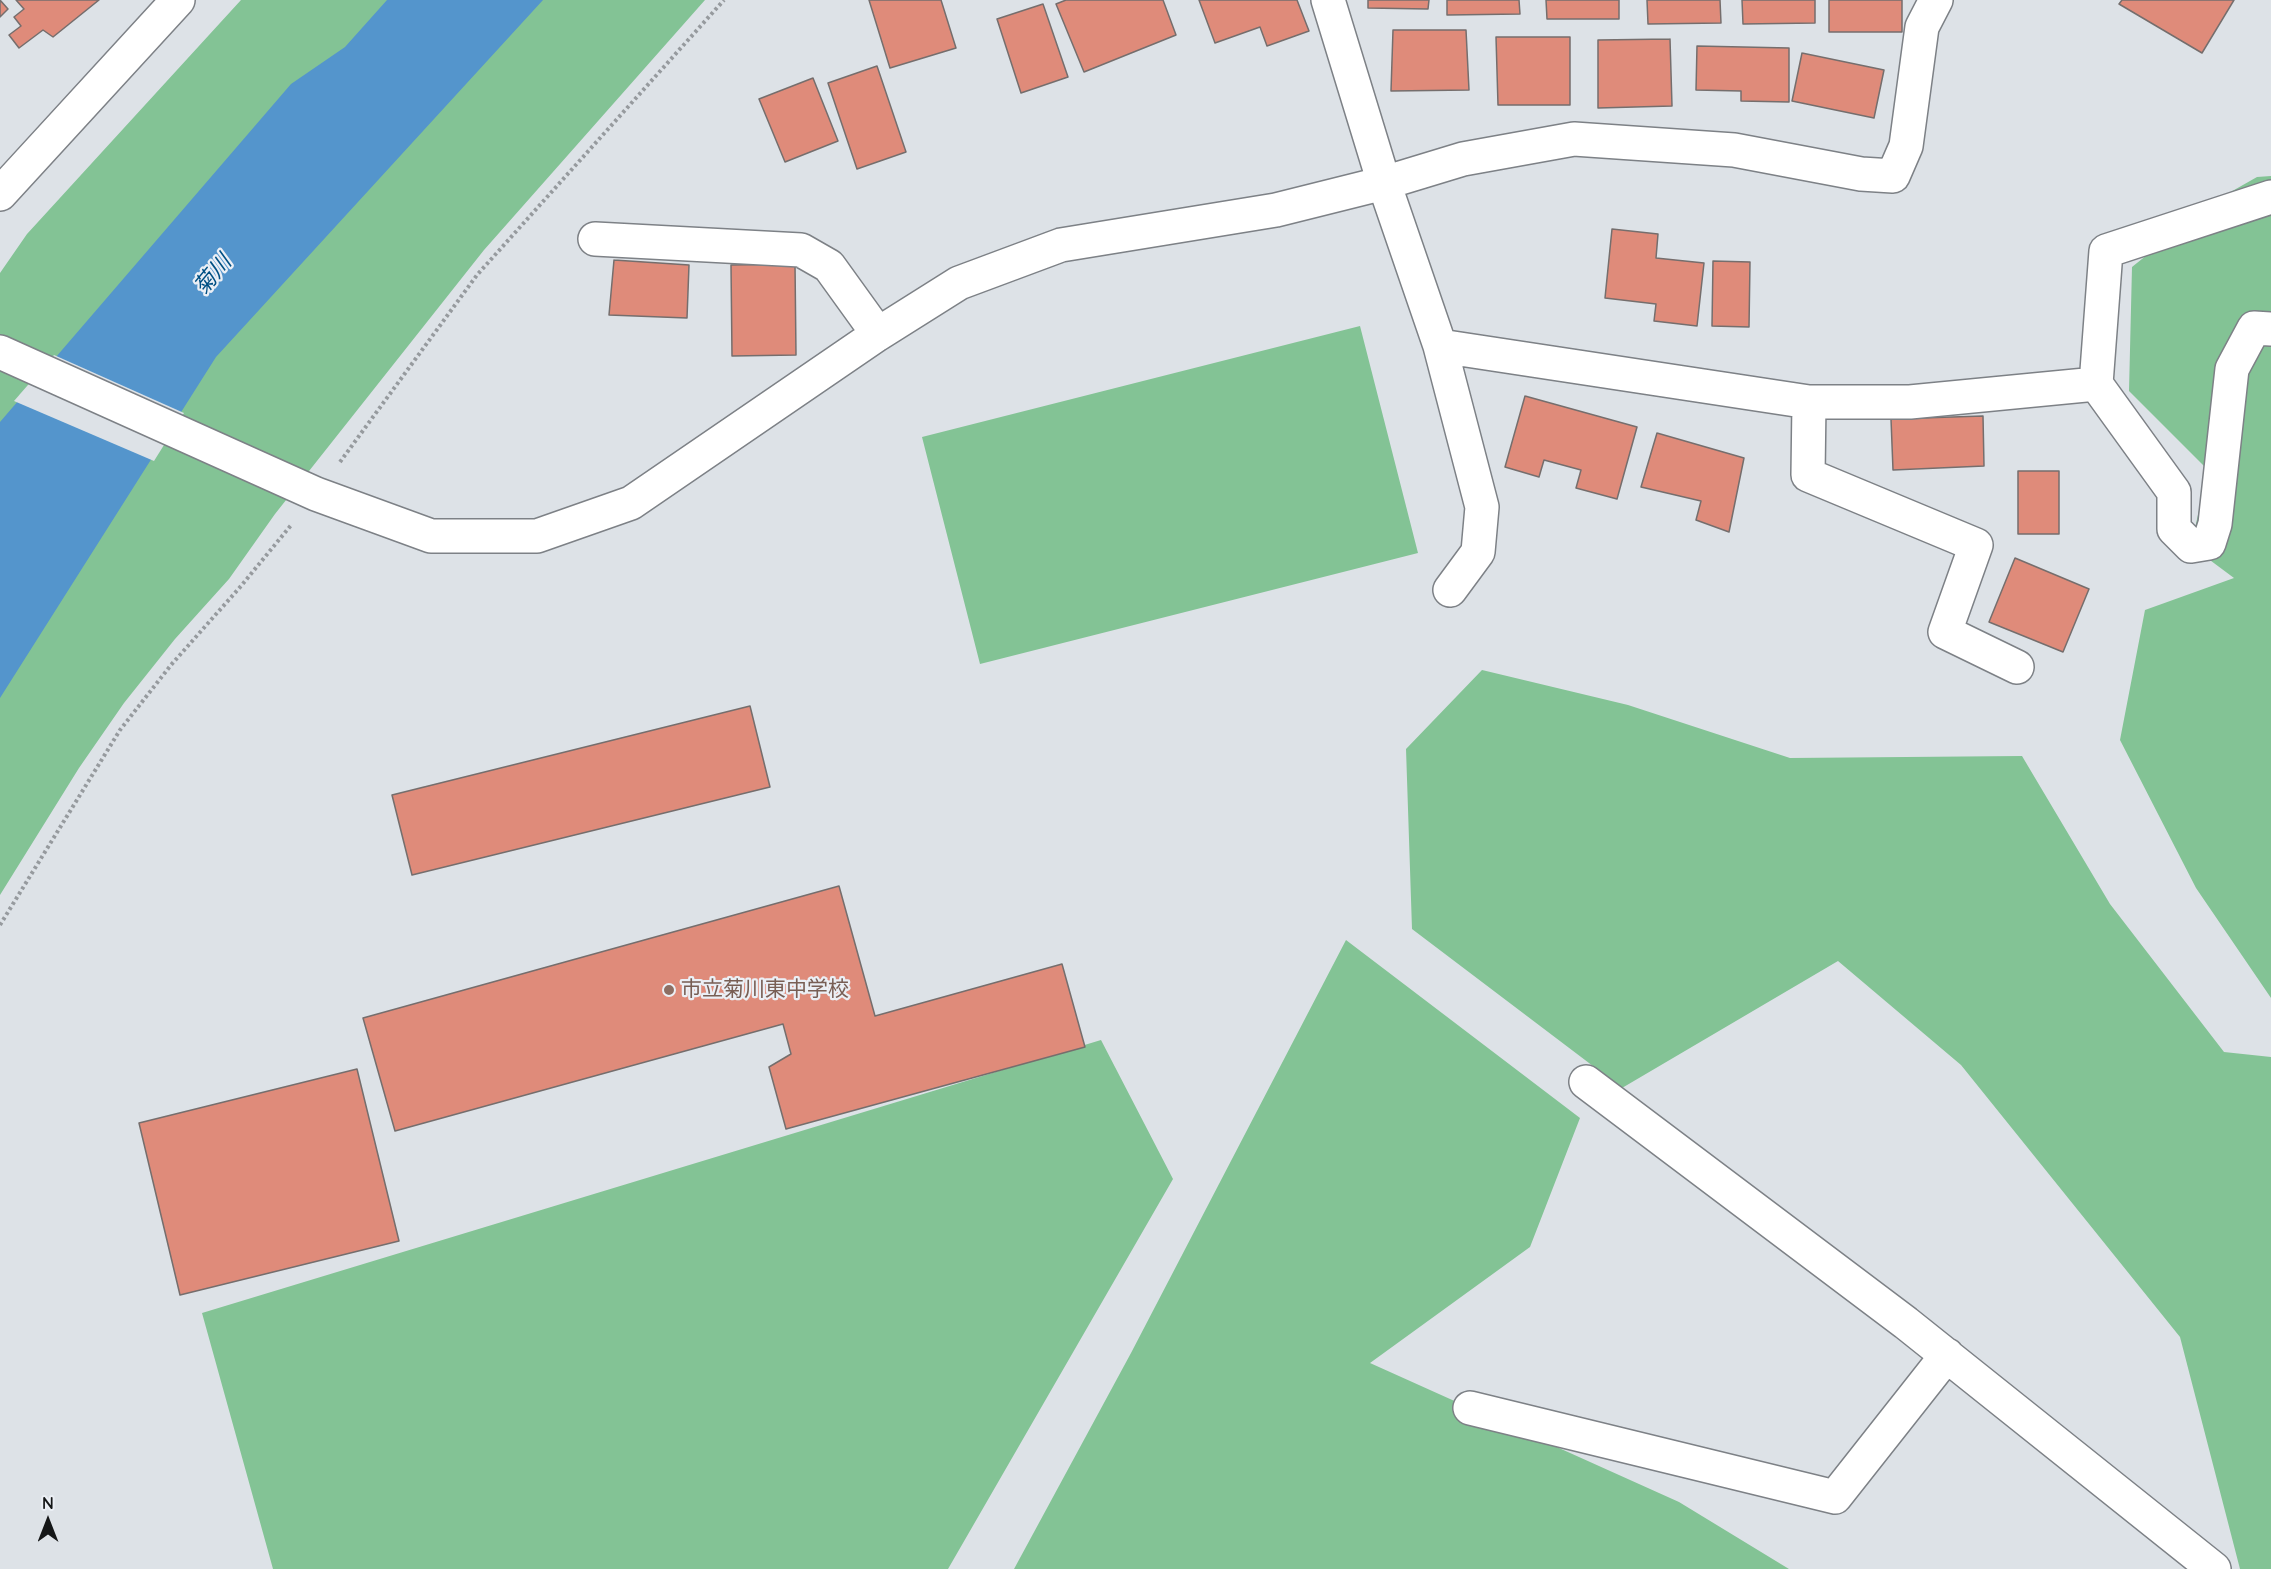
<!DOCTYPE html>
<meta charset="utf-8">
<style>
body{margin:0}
#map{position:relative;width:2271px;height:1569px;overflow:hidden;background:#dde2e7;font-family:Quicksand,sans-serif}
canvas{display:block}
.north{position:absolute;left:18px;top:1491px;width:60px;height:60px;-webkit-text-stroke:4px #ebeff5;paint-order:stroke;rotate:0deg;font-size:16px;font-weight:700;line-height:24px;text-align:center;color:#151718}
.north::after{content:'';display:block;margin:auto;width:21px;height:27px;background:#151718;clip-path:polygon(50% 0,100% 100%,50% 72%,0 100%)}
</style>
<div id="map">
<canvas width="2271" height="1569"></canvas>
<div class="north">N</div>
</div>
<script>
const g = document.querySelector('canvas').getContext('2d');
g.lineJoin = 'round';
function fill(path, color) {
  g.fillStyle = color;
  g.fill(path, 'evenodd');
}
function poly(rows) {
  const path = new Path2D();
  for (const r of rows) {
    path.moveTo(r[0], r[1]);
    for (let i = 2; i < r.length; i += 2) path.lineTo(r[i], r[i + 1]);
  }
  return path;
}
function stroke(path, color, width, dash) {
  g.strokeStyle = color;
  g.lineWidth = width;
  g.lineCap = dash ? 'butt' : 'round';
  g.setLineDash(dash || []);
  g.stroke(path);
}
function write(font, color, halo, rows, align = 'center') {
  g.font = font + ' Quicksand,"Noto Sans JP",sans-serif';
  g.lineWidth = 4.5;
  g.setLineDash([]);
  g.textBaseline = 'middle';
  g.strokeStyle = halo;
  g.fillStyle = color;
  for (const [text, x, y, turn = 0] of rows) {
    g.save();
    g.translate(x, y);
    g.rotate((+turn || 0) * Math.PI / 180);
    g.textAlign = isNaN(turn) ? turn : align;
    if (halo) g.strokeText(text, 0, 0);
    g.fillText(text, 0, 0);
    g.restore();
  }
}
fill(poly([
 [241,0,705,0,484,250,275,514,229,579,175,639,124,703,79,768,0,895,0,273,27,234],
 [2271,176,2271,323,2251,311,2244,345,2271,338,2271,998,2196,888,2120,740,2145,610,2234,578,2191,546,2208,470,2129,391,2132,267,2213,202,2257,177],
 [1360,326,1418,553,980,664,922,437],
 [1482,670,1628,705,1790,758,2022,756,2110,904,2224,1052,2271,1057,2271,1569,2240,1569,2180,1337,1961,1065,1838,961,1622,1088,1412,929,1406,749],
 [1346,940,1580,1118,1530,1247,1370,1363,1679,1502,1789,1569,1014,1569,1131,1353],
 [1101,1040,1173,1179,948,1569,273,1569,202,1313]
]), '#83c395');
fill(poly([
 [387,0,543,0,216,357,0,698,0,422,291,84,345,47]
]), '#5495cc');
fill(poly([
 [54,355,184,413,154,461,14,401]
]), '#dde2e7');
const building = poly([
 [0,0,8,9,0,17,0,0],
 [16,0,99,0,53,37,43,30,19,48,9,35,21,26,14,17,24,9,16,0],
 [869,0,941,0,956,48,890,68,869,0],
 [1066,0,1163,0,1176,35,1084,72,1056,4,1066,0],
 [1199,0,1297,0,1309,31,1267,46,1260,27,1215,43,1199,0],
 [1368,0,1429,0,1428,9,1368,8,1368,0],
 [1447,0,1519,0,1520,14,1447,15,1447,0],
 [1546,0,1619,0,1619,19,1547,19,1546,0],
 [1647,0,1720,0,1721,23,1648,24,1647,0],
 [1742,0,1815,0,1815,23,1743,24,1742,0],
 [1829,0,1902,0,1902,32,1829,32,1829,0],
 [2122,0,2234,0,2202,53,2119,4,2122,0],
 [1043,4,1068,77,1021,93,997,19,1043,4],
 [1393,30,1466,30,1469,90,1391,91,1393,30],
 [1496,37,1570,37,1570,105,1498,105,1496,37],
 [1670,39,1672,106,1598,108,1598,40,1670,39],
 [1697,46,1789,48,1789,102,1741,101,1741,91,1696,90,1697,46],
 [1802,53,1884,70,1874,118,1792,101,1802,53],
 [877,66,906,152,857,169,828,83,877,66],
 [813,78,838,141,785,162,759,99,813,78],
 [1612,229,1658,234,1656,258,1704,263,1697,326,1654,321,1656,304,1605,298,1612,229],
 [614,260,689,265,687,318,609,315,614,260],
 [1713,261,1750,262,1749,327,1712,326,1713,261],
 [795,264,796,355,732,356,731,265,795,264],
 [1525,396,1637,427,1617,499,1576,488,1581,470,1544,460,1539,477,1505,467,1525,396],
 [1983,416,1984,466,1893,470,1891,419,1983,416],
 [1657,433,1744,458,1729,532,1696,520,1701,501,1641,487,1657,433],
 [2018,471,2059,471,2059,534,2018,534,2018,471],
 [2015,558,2089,589,2063,652,1989,622,2015,558],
 [750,706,770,787,412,875,392,795,750,706],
 [839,886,875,1016,1062,964,1085,1047,786,1129,769,1067,791,1054,783,1024,395,1131,363,1018,839,886],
 [357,1069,399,1241,180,1295,139,1123,357,1069]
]);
fill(building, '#df8b7a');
stroke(building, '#756e6d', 1.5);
const minor = poly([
 [1328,0,1384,183,1440,346,1809,402,1910,402,2096,384,2174,492,2174,529,2191,546,2209,543,2215,524,2232,369,2254,328,2271,329],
 [0,194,178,0],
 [595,239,801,250,829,266,878,334],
 [1440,346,1482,507,1478,552,1450,590],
 [0,352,316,494,431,536,537,536,631,503,878,334,959,283,1061,245,1276,210,1384,183,1463,159,1574,139,1734,150,1861,174,1893,176,1906,146,1922,27,1936,0],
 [2096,384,2106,251,2271,197],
 [1809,402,1808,475,1976,545,1945,632,2017,667],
 [1586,1082,1906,1323,2214,1569],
 [1470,1408,1835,1497,1947,1355]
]);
stroke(minor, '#7d8186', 36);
stroke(poly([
 [340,462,477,275,724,0],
 [0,925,120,730,171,665,241,586,292,524]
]), '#969a9e', 4, [3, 3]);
stroke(minor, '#fff', 33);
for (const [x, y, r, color] of [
 [669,990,6,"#8d6e63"]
]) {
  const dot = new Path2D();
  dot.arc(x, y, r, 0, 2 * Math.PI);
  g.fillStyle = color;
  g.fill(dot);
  stroke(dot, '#ebeff5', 2);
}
write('21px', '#785e54', '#ebeff5', [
 ["市立菊川東中学校",681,990]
], 'left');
write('italic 22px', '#005084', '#ebeff5', [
 ["菊川",213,275,-50]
]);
</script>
